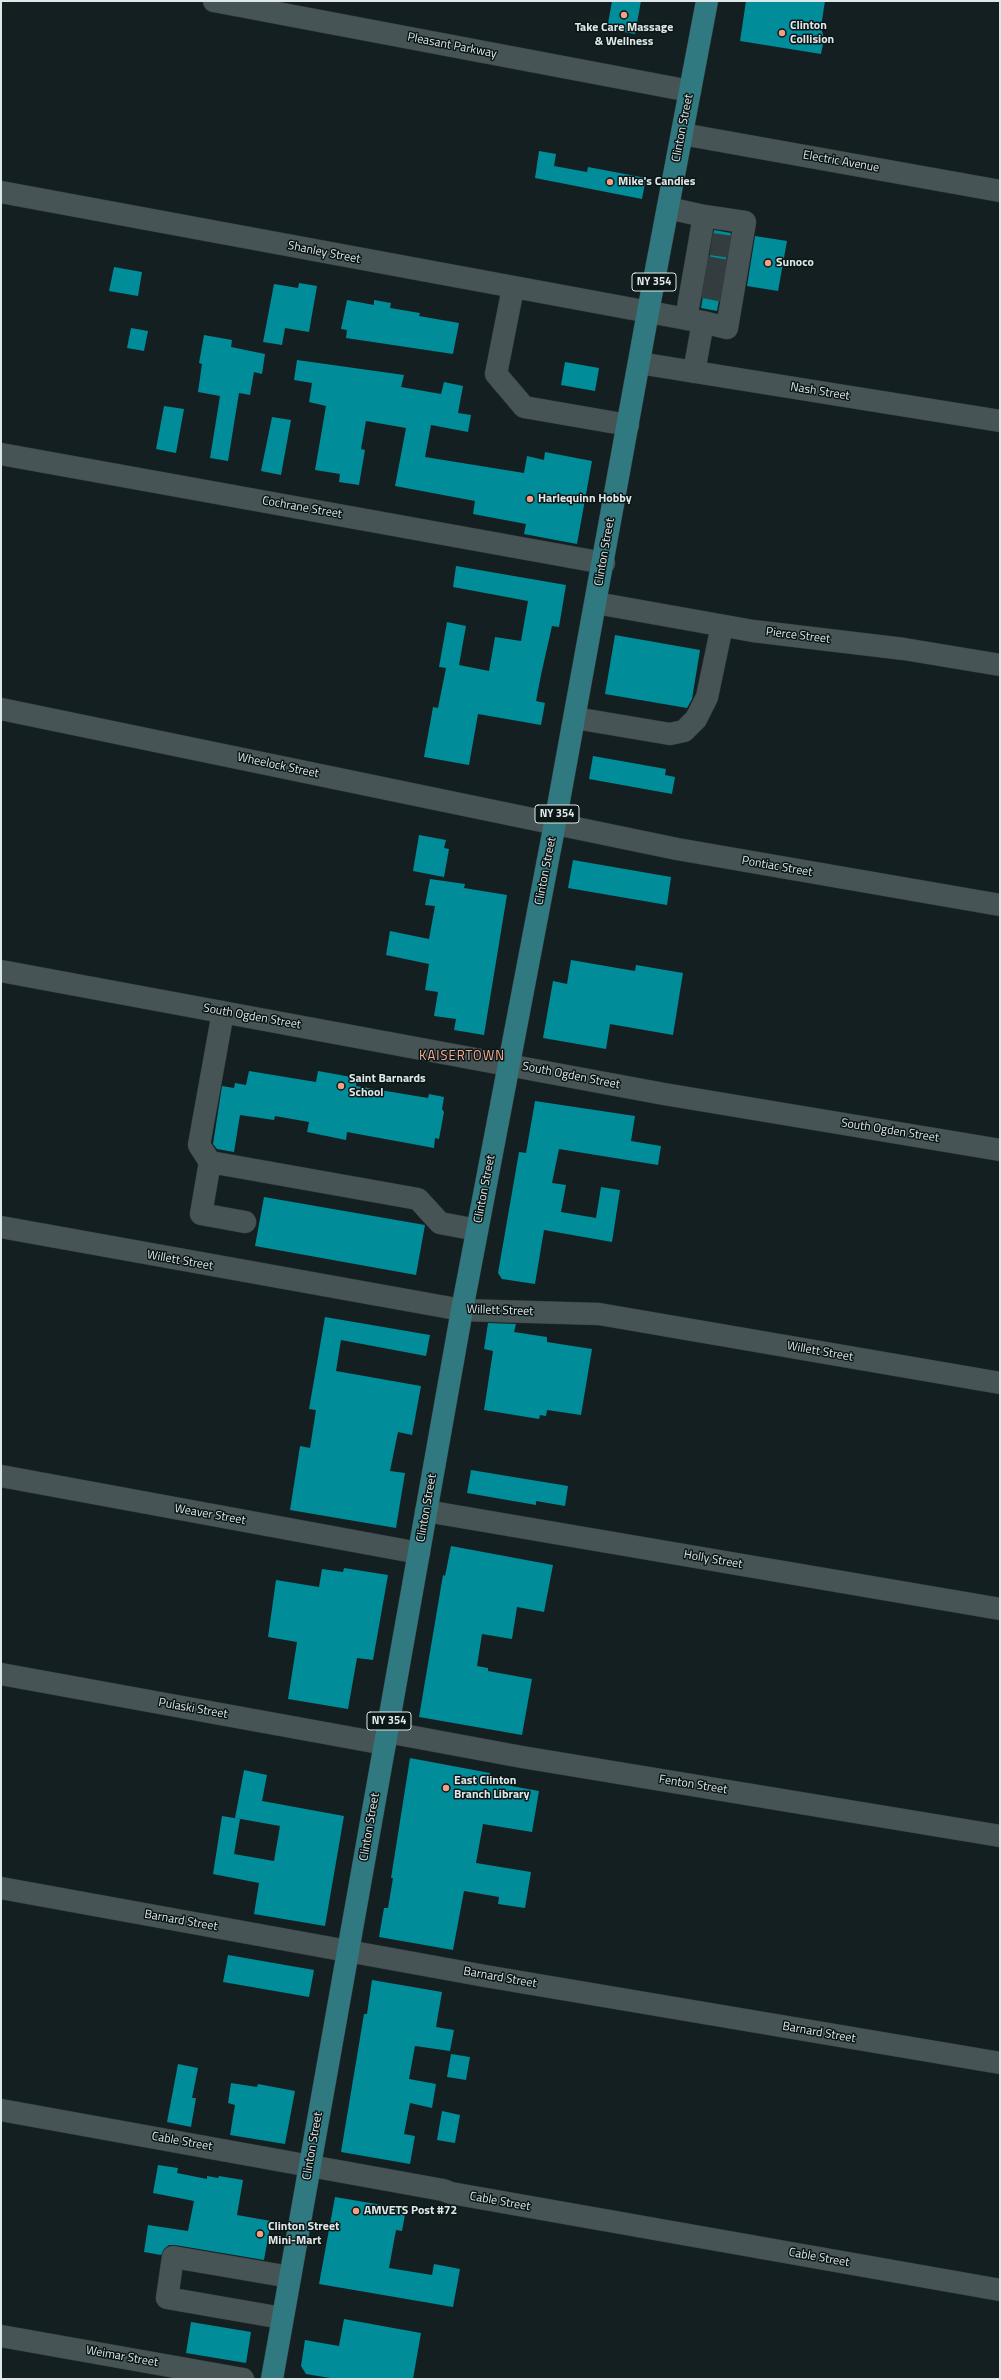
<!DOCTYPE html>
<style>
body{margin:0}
#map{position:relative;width:1001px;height:2380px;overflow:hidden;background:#141f21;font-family:"Titillium Web",sans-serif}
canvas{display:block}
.frame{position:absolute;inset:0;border:2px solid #e0e7e8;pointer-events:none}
</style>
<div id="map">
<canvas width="1001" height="2380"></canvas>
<div class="frame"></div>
</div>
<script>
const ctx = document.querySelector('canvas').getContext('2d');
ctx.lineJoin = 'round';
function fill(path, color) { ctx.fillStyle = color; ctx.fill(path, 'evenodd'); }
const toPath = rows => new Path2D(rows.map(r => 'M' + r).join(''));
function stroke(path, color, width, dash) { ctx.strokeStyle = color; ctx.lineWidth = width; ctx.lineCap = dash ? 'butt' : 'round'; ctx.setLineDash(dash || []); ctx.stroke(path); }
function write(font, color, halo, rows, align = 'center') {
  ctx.font = font + ' "Titillium Web",sans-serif'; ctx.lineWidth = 3; ctx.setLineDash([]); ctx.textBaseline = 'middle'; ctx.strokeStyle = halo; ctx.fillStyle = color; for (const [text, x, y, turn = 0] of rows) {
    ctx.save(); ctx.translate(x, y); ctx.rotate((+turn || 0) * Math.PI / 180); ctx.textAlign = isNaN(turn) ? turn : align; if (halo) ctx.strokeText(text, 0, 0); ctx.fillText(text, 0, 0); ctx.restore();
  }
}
const building = toPath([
 [612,1,641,1,635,34,607,29],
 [746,1,825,1,821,27,824,39,821,54,740,41],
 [539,151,556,154,554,166,587,172,588,167,646,178,642,199,535,178],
 [714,230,731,233,717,311,701,308],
 [755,236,787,241,778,291,747,286],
 [114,267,142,272,138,296,109,291],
 [299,283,317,286,309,332,285,328,282,345,263,342,274,284,298,288],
 [347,300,374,305,374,300,391,303,390,308,420,313,419,316,459,323,453,354,346,338,347,330,341,329],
 [131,328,148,331,144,351,127,348],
 [204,335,232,340,231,347,265,354,262,374,254,372,250,395,239,393,228,461,210,458,220,396,198,392,202,364,199,363],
 [297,360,404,375,401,387,441,394,444,382,463,386,458,413,471,415,468,432,431,425,425,457,524,473,527,456,544,460,545,452,592,461,577,544,524,534,526,524,473,514,475,501,395,486,406,428,366,421,361,449,365,450,359,485,339,482,340,474,315,470,326,406,309,402,312,383,294,380],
 [565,362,599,368,595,391,561,385],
 [164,406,184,409,176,453,156,449],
 [272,417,291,420,281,475,261,471],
 [456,566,566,585,559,627,552,626,541,675,536,701,545,703,541,725,478,714,469,765,424,757,433,707,438,708,446,668,439,667,447,622,466,626,459,665,489,671,495,637,521,641,528,601,453,587],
 [615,635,700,650,692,699,687,708,605,694],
 [593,756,666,769,665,775,675,777,672,794,589,779],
 [419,835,446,840,444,848,449,849,444,877,413,871],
 [573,860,671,877,667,905,568,888],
 [430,879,465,884,464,888,507,895,484,1035,454,1030,456,1019,434,1016,438,992,425,990,429,964,386,955,390,931,429,939,435,906,425,905],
 [571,960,635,971,636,965,683,973,673,1035,610,1024,606,1049,543,1038,553,981,567,984],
 [249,1071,316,1082,318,1071,357,1078,356,1086,428,1098,429,1094,444,1097,442,1109,444,1112,439,1139,435,1138,434,1148,347,1132,346,1140,307,1132,309,1122,275,1116,274,1120,240,1115,234,1152,217,1149,213,1144,222,1086,234,1088,235,1083,246,1085],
 [535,1101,635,1116,631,1141,661,1146,658,1165,559,1149,552,1183,566,1185,561,1212,596,1218,601,1187,620,1190,612,1242,544,1230,535,1284,502,1279,498,1273,519,1152,526,1153],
 [264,1197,425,1225,416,1275,255,1246],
 [325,1317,430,1335,426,1356,341,1340,336,1371,421,1386,412,1435,398,1432,390,1471,405,1473,396,1528,290,1510,300,1446,310,1448,316,1410,309,1409],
 [488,1323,516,1324,514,1332,547,1337,547,1342,592,1349,581,1415,547,1410,546,1416,540,1415,539,1419,484,1410,493,1351,484,1349],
 [471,1470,568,1486,565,1506,536,1501,536,1505,467,1493],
 [451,1546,553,1565,544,1612,517,1607,512,1639,482,1634,477,1666,488,1668,488,1671,532,1679,522,1735,419,1717,443,1575,445,1576],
 [344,1568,388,1575,373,1660,357,1658,348,1709,288,1699,297,1642,268,1637,276,1580,319,1587,322,1569,343,1572],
 [410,1758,490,1773,489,1782,539,1791,532,1832,483,1824,476,1863,531,1872,525,1908,498,1904,499,1897,464,1891,453,1950,379,1937,384,1908,388,1908,393,1878,391,1878],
 [244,1770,267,1775,262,1801,344,1816,325,1926,254,1914,259,1883,213,1874,222,1816,240,1819,234,1854,274,1861,280,1826,235,1818],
 [228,1955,314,1970,309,1997,223,1982],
 [372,1980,442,1992,436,2027,454,2030,450,2051,415,2046,409,2079,436,2084,432,2108,410,2103,404,2134,415,2136,410,2164,341,2152,364,2014,367,2014],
 [451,2054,470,2057,466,2080,447,2077],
 [178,2064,198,2068,192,2098,196,2098,191,2127,167,2122],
 [231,2083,257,2087,258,2084,295,2091,285,2144,230,2135,235,2105,228,2103],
 [442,2111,460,2115,455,2143,437,2140],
 [158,2165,178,2168,177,2173,207,2179,207,2176,218,2178,219,2176,243,2180,237,2215,271,2221,264,2260,175,2245,169,2245,164,2249,161,2255,144,2252,148,2225,188,2231,194,2201,153,2193],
 [335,2197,406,2209,402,2231,396,2230,389,2268,432,2275,434,2264,460,2269,453,2307,319,2284],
 [344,2319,421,2333,413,2379,336,2379,306,2374,301,2366,305,2340,339,2346],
 [191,2322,251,2332,246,2363,186,2353]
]);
const minorTunnel = toPath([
 [711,244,732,247],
 [706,267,728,271],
 [703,287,724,291]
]);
const minor = toPath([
 [214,1,690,91],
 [682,134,1000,191],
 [1,192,703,322,694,372],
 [668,208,704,216,686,319],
 [513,288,496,374,524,407,628,425],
 [703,322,727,328,745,222,704,216],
 [639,363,1000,421],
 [1,454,604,563],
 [596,603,753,631,904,649,1000,665],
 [1,709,677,849,1000,905],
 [575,718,670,734,684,731,696,719,707,697,722,626],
 [1,971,664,1094,1000,1150],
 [223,1012,199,1145,210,1162,418,1199,440,1223,477,1230],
 [210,1162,201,1214,245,1222],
 [1,1227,462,1310,599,1314,1000,1383],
 [1,1476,419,1553],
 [426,1511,1000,1609],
 [1,1674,385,1744],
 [387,1732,522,1757,1000,1836],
 [1,1888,485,1976,1000,2063],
 [1,2110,443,2190,451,2193,1000,2290],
 [282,2318,167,2298,173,2257,290,2277],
 [1,2336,243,2379]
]);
const major = toPath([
 [272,2379,462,1310,555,823,648,312,707,1]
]);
const markers = [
 [624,15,4,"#f39f85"],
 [782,33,4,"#f39f85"],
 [610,182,4,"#f39f85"],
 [768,263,4,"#f39f85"],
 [530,499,4,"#f39f85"],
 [341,1086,4,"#f39f85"],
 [446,1788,4,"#f39f85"],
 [356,2211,4,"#f39f85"],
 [260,2234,4,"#f39f85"]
];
const shields = [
 [654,282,44],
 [557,814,44],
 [389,1721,44]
];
const shieldNames = [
 ["NY 354",654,282],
 ["NY 354",557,814],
 ["NY 354",389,1721]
];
const poiNames = [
 ["Clinton",790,26],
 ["Collision",790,40],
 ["Take Care Massage",624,28,"center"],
 ["& Wellness",624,42,"center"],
 ["Mike's Candies",618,182],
 ["Sunoco",776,263],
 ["Harlequinn Hobby",538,499],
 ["Saint Barnards",349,1079],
 ["School",349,1093],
 ["East Clinton",454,1781],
 ["Branch Library",454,1795],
 ["AMVETS Post #72",364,2211],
 ["Clinton Street",268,2227],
 ["Mini-Mart",268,2241]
];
const streetNames = [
 ["Pleasant Parkway",452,46,11],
 ["Clinton Street",683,128,-79],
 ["Electric Avenue",841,162,10],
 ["Shanley Street",324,253,11],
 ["Nash Street",820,392,9],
 ["Cochrane Street",302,508,10],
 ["Clinton Street",605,552,-80],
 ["Pierce Street",798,636,7],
 ["Wheelock Street",278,766,12],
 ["Pontiac Street",777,867,10],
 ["Clinton Street",546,871,-79],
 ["South Ogden Street",252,1017,10],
 ["South Ogden Street",571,1076,11],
 ["South Ogden Street",890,1131,9],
 ["Clinton Street",485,1189,-79],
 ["Willett Street",180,1261,10],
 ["Willett Street",500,1311,2],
 ["Willett Street",820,1352,10],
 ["Clinton Street",427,1508,-80],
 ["Weaver Street",210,1515,10],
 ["Holly Street",713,1560,10],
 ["Pulaski Street",193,1709,10],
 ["Fenton Street",693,1785,9],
 ["Clinton Street",370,1827,-80],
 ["Barnard Street",181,1921,10],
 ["Barnard Street",500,1978,10],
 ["Barnard Street",819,2033,10],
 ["Cable Street",182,2142,10],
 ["Clinton Street",313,2146,-80],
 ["Cable Street",500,2202,10],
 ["Cable Street",819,2258,10],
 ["Weimar Street",122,2357,10]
];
const neighbourhoodNames = [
 ["KAISERTOWN",462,1057]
];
fill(building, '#008c98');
stroke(minorTunnel, '#333d3f', 22, [22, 11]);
stroke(minor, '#333a3b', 23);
stroke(major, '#333a3b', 23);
stroke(minor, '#475455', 22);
stroke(major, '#317981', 22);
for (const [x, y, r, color] of markers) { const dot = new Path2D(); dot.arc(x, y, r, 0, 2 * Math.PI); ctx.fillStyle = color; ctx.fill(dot); stroke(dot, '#0b1617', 1.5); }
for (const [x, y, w] of shields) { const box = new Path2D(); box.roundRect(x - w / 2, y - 9, w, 18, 3); ctx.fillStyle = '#0b1617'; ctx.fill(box); stroke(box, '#e0e7e8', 1); }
write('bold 11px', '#e0e7e8', null, shieldNames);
write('bold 12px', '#e0e7e8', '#0b1617', poiNames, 'left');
write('12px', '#e0e7e8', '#0b1617', streetNames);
ctx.letterSpacing = '1px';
write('13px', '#fbac94', '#0b1617', neighbourhoodNames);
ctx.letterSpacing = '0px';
</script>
